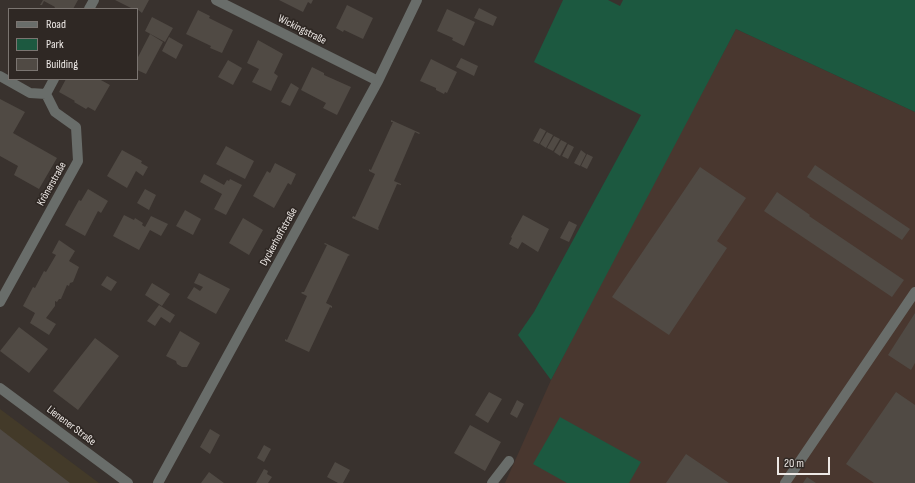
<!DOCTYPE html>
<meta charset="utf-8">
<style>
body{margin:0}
#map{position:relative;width:915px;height:483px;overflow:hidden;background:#39322e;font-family:"Sofia Sans Condensed",sans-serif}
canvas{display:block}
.legend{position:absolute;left:8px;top:8px;width:130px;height:72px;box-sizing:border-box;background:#2f2824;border:1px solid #7b7571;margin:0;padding:5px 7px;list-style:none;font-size:12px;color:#ede8e5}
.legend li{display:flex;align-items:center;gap:8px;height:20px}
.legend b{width:20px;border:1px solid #7b7571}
.scale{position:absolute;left:777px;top:457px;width:53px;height:18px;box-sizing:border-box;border:2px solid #ede8e5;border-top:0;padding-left:5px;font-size:12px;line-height:14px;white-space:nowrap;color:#ede8e5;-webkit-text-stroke:3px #2f2824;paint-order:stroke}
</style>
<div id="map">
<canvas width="915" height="483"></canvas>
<ul class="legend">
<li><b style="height:5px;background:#696d6a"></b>Road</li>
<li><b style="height:11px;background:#1c5940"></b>Park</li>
<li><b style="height:11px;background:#504a44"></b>Building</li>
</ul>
<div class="scale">20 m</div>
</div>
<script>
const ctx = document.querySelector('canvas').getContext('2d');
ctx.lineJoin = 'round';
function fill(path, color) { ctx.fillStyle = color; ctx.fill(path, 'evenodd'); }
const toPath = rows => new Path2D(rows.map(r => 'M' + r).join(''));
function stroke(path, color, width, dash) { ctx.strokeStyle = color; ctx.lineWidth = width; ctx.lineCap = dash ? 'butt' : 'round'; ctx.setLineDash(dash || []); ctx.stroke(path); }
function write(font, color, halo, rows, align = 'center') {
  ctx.font = font + ' "Sofia Sans Condensed",sans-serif'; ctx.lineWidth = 3.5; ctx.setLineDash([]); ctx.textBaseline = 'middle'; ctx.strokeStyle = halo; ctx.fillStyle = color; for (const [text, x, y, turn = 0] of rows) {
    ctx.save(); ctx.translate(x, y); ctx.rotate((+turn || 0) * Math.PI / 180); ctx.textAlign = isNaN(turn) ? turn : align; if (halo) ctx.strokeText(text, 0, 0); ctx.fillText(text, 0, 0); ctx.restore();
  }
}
const commercial = toPath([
 [0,409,99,483,0,483]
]);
const industrial = toPath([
 [736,29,915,112,915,483,505,483,551,380,629,228]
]);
const green = toPath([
 [563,0,608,0,620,6,623,0,915,0,915,112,736,29,551,380,518,335,534,312,641,115,534,62],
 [560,417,641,462,629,483,567,483,533,464]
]);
const building = toPath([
 [43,0,78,0,73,9,54,9,55,7,44,1,42,5,40,5],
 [115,0,149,0,142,13,137,9,131,8],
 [279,0,313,0,311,4,308,2,303,12],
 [347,5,373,18,363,39,344,30,343,32,336,28],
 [479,8,497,17,493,26,474,18],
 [447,9,475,22,464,46,452,40,453,38,437,31],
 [198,10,210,16,209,18,233,30,222,53,210,48,211,46,186,34],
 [152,17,173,28,165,42,145,31],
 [150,34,163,42,146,74,137,70,137,59],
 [169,37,183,45,176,59,162,51],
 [258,40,283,54,274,73,278,76,271,91,252,82,259,69,247,63],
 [461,58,478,66,474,76,456,67],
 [431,59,457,72,447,93,445,92,444,94,436,90,436,88,420,81],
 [228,60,242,68,233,85,218,77],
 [312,67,324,73,324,75,351,87,337,115,323,108,326,103,301,90],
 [66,79,99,79,110,85,95,111,88,107,86,109,74,102,75,101,59,92],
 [291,83,299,88,290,106,281,102],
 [0,99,25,112,13,133,57,158,39,189,14,175,18,166,0,156],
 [391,120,420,133,419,134,415,132,394,181,401,184,401,185,397,184,378,228,379,229,378,230,352,218,353,216,355,217,375,174,369,171,369,169,371,170,393,122,391,122],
 [540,128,546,131,539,144,533,141],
 [547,132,553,135,546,148,540,144],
 [554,136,560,139,553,151,547,148],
 [561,140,567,143,560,156,554,152],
 [568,144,574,147,568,159,562,156],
 [226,146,254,161,245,179,216,164],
 [122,150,142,161,141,163,148,167,143,176,136,171,127,188,107,176],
 [581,150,586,154,580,166,574,163],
 [587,154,593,157,587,169,581,166],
 [275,163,296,174,291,185,288,183,274,208,253,196,267,171,270,173],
 [815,165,910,229,902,240,807,177],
 [700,167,746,198,717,241,727,248,669,335,612,297],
 [204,174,224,185,227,180,229,181,230,179,242,185,226,215,214,209,222,194,200,182],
 [88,189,108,201,101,213,98,211,85,236,65,225,79,200,81,201],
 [145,189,156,195,149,210,137,203],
 [777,192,810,215,809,216,904,280,892,297,764,211],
 [185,210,201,219,193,235,176,226],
 [124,215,134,220,135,218,143,223,142,225,145,227,151,216,168,224,161,236,150,230,139,250,113,236],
 [523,215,549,229,538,252,522,242,518,249,509,244,512,238,511,237],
 [243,218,263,230,249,255,229,243],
 [569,221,577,225,569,242,560,238],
 [59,240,75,251,69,261,79,267,73,282,70,283,69,286,67,285,61,299,59,299,57,302,55,301,55,306,46,318,56,324,49,335,30,323,35,313,23,306,33,287,35,288,44,271,46,272,56,255,52,253],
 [325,243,350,255,348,256,326,303,332,306,332,308,330,307,309,352,285,341,285,339,287,340,307,296,301,293,302,292,304,292,327,245,324,244],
 [199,273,230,289,216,314,187,298,194,287,200,291,203,287,194,283],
 [107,276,117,282,111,291,101,285],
 [152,283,170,294,162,306,145,295],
 [159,305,175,315,170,323,161,317,155,326,147,321],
 [915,313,915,363,911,370,888,355],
 [19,327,48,349,29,373,0,351],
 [180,331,200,343,187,367,182,367,177,364,176,361,166,356],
 [95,338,119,356,78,410,53,391],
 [489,392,502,399,488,423,475,415],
 [896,392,915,405,915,483,874,483,846,464],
 [517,400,524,404,517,418,510,414],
 [470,425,501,442,485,471,454,453],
 [0,429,70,483,0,483],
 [210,429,220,435,210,454,200,447],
 [264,445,271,449,264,462,257,458],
 [686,454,729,483,666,483],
 [335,462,350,470,343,483,338,483,327,477],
 [264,469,268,471,267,474,272,477,268,483,256,483],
 [209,472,224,483,201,483],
 [807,477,816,483,803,483]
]);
const minor = toPath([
 [216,0,378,81],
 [89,9,94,0],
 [0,76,30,93,46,94],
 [0,302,78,161,76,127,55,112,46,94,54,79],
 [0,388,128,483],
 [158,483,378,81,417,0],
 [492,483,509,461],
 [785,483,915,292]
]);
const streetNames = [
 ["Wickingstraße",302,30,27],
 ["Krönerstraße",52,184,-61],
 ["Dyckerhoffstraße",279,237,-61],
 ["Lienener Straße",71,426,37]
];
fill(commercial, '#433a29');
fill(industrial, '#49372f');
fill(green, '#1c5940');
fill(building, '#504a44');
stroke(minor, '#696d6a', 10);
write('11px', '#ede8e5', '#2f2824', streetNames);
</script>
